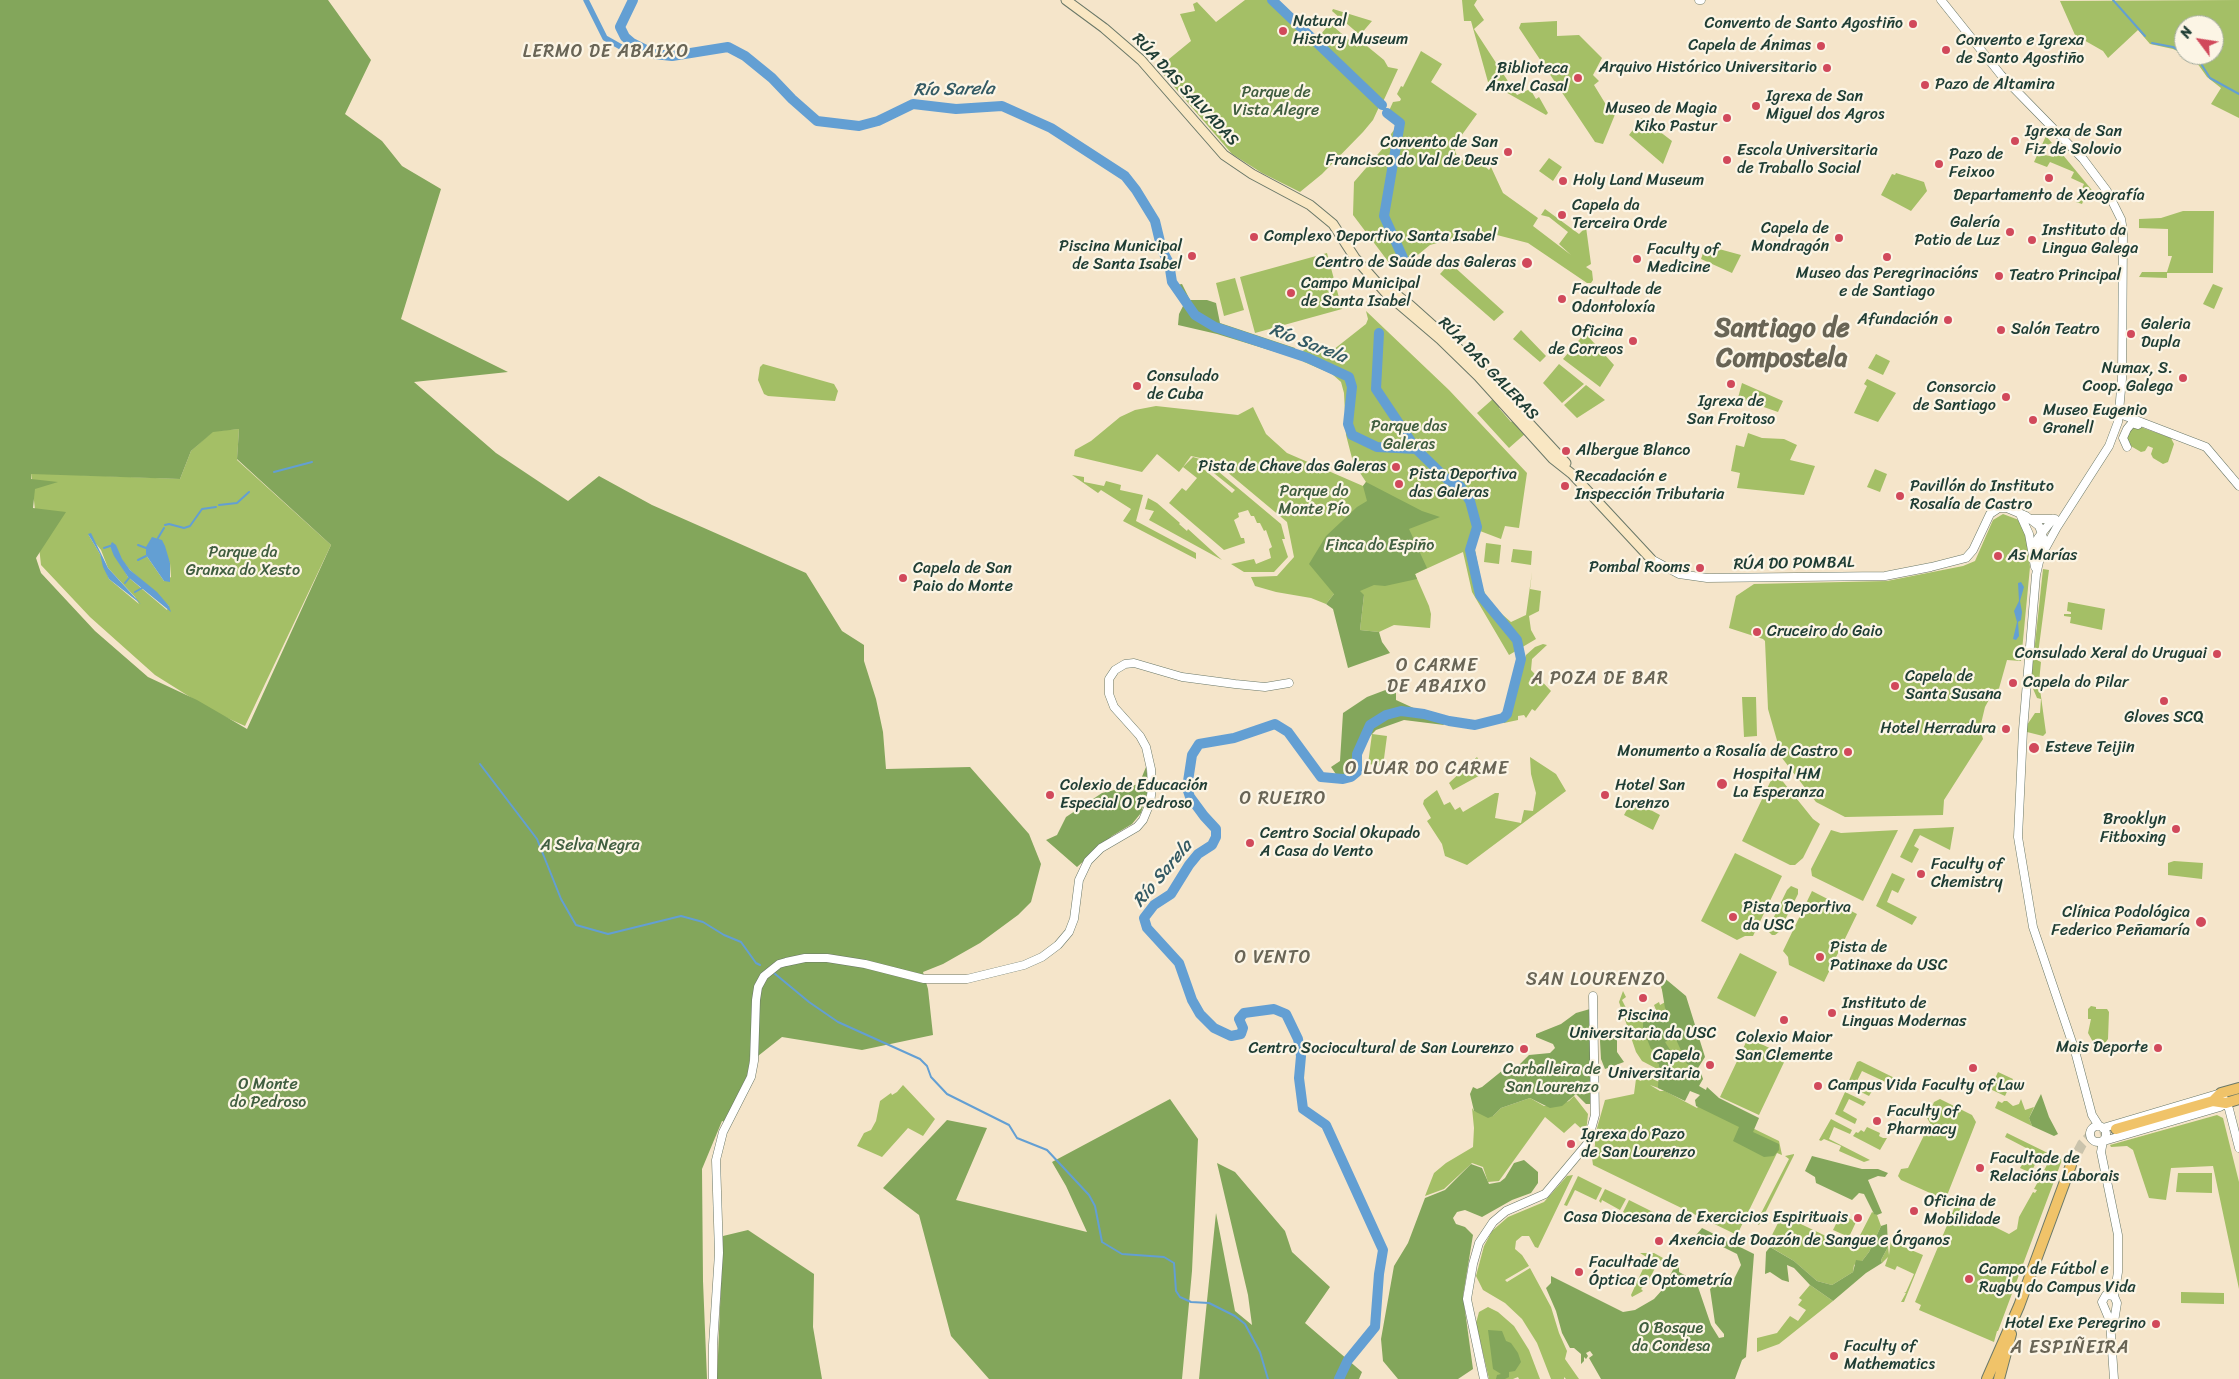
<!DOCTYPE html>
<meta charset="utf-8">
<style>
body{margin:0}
#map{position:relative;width:2239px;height:1379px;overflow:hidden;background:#f5e5ca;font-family:Sriracha,sans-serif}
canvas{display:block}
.north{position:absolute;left:2174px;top:15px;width:50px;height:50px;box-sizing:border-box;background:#fcf5e5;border:1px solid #a4ab9e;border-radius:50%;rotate:301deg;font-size:14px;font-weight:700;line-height:20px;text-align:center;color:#1f3d34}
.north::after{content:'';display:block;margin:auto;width:18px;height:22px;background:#d1495b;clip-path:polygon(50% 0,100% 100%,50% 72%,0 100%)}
</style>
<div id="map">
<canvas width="2239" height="1379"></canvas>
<div class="north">N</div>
</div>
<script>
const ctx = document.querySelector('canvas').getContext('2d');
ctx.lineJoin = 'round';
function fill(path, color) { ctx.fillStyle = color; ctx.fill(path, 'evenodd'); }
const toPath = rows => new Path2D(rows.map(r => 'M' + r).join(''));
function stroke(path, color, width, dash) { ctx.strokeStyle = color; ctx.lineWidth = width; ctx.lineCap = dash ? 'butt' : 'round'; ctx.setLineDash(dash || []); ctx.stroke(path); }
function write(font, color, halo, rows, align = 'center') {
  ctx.font = font + ' Sriracha,sans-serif'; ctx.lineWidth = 4.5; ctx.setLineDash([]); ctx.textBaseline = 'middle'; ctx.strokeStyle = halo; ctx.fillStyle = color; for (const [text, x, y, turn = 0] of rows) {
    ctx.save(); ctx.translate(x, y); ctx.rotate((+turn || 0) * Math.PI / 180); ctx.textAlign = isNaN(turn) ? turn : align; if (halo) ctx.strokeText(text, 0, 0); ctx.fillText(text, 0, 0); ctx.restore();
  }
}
const green = toPath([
 [1245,0,1269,0,1379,107,1373,120,1363,132,1322,174,1300,192,1262,173,1232,154,1158,68,1191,41,1180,14,1195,11,1193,4,1197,2,1216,22],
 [1462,0,1477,0,1474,5,1484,20,1474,29,1517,95,1530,89,1536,99,1539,97,1548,113,1546,115,1488,82,1471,21,1464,21],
 [2239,0,2239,118,2211,104,2221,88,2207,77,2195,60,2186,55,2214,55,2214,25,2184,25,2184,54,2173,49,2150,44,2138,30,2108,58,2103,51,2075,35,2060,1],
 [1333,9,1372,21,1360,35,1332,11],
 [1326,20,1357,47,1362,42,1384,60,1388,67,1398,69,1382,104,1316,40,1326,28,1322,24],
 [1557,21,1557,36,1579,35,1602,58,1593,75,1599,81,1594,85,1605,103,1616,112,1603,144,1595,142,1519,28,1521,23],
 [1421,51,1442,64,1431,82,1477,114,1456,143,1455,151,1457,156,1466,163,1473,156,1489,170,1491,167,1503,193,1538,218,1533,226,1571,255,1559,244,1568,232,1549,217,1541,215,1545,209,1579,234,1586,227,1591,264,1586,267,1592,271,1593,280,1591,283,1587,283,1528,243,1493,234,1466,235,1430,245,1409,262,1406,259,1386,216,1401,122,1388,113,1393,102,1400,101,1401,99,1397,94,1401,86,1403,87],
 [1642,118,1672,141,1663,164,1629,135],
 [1397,126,1382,217,1403,262,1393,268,1353,215,1354,182,1390,140,1391,134],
 [2046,136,2052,143,2044,146,2045,155,2054,157,2058,149,2096,195,2087,192,2082,204,2076,202,2084,184,2071,178,2074,172,2050,162,2047,167,2034,162],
 [1549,158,1562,167,1553,181,1539,171],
 [1896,173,1924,182,1927,191,1911,211,1881,195,1892,174,1895,175],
 [2183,211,2214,211,2213,273,2167,273,2167,278,2139,277,2142,272,2167,272,2172,256,2168,256,2168,229,2139,228,2139,219,2161,218],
 [1708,246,1741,255,1732,273,1701,259,1705,247],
 [1327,253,1342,309,1255,333,1240,277],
 [1450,263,1504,312,1494,321,1440,274],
 [1235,278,1244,310,1224,316,1216,283],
 [2213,284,2223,288,2214,309,2203,304],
 [1366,311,1449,390,1527,473,1519,528,1505,526,1501,539,1480,531,1474,545,1482,586,1489,603,1511,622,1526,615,1532,572,1530,589,1541,591,1539,611,1529,616,1531,630,1536,639,1509,655,1472,592,1463,552,1415,574,1429,606,1431,614,1430,628,1394,625,1379,632,1360,630,1364,595,1334,594,1326,604,1311,598,1276,592,1255,586,1251,577,1277,576,1294,557,1287,522,1214,461,1191,456,1183,467,1193,457,1203,460,1199,465,1232,493,1235,490,1210,470,1213,467,1281,524,1285,539,1282,539,1288,557,1274,572,1244,572,1231,564,1254,559,1256,564,1271,558,1269,549,1272,547,1266,530,1264,531,1260,523,1257,523,1254,516,1251,516,1248,510,1238,513,1239,517,1234,520,1241,538,1244,538,1245,543,1224,550,1169,503,1182,488,1186,491,1197,478,1183,467,1179,472,1157,454,1142,472,1074,456,1075,450,1091,441,1120,417,1135,410,1156,406,1238,415,1253,407,1266,434,1287,453,1363,486,1366,482,1353,462,1346,435,1344,393,1341,382,1332,374,1304,362,1298,357,1301,352,1306,349,1325,353,1333,350,1366,324,1368,319],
 [1521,330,1546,356,1540,362,1513,339],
 [1585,333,1614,365,1600,387,1563,359],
 [1876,354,1890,361,1883,375,1868,368],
 [763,364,834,384,838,391,835,401,768,396,764,394,758,380,760,367],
 [1559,364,1584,384,1562,403,1543,383],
 [1867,379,1896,393,1878,422,1854,413,1867,386,1864,384],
 [1742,383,1783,401,1778,412,1738,398],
 [1586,385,1605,400,1577,418,1564,405],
 [1494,398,1501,406,1499,408,1511,422,1514,420,1526,433,1509,448,1477,413],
 [2135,425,2171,438,2174,444,2168,462,2163,464,2153,458,2151,454,2153,448,2148,446,2145,451,2141,452,2129,445,2126,441,2129,429],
 [239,429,237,460,331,545,245,726,214,712,155,675,90,617,41,565,31,473,180,479,191,451,213,431],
 [88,534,101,550,108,568,135,597,139,604,109,579,100,554],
 [110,546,130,570,169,606,167,610,128,577],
 [146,547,170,563,171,577,164,581,146,555],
 [1748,433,1762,438,1784,439,1797,445,1790,460,1815,466,1804,495,1737,488,1740,473,1731,471,1736,445,1744,447],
 [1875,469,1887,474,1880,492,1867,487],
 [1072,475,1084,477,1084,482,1104,486,1106,481,1121,485,1120,490,1143,495,1136,521,1196,553,1196,559,1123,521,1131,509,1101,490,1098,493],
 [1148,498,1157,503,1180,523,1179,524,1187,531,1188,529,1222,560,1149,520,1154,511,1145,509],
 [2003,514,2019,520,2027,538,2030,567,2021,661,2007,660,1998,692,1991,696,1985,707,1980,728,1983,739,1944,800,1943,815,1845,817,1816,802,1782,758,1768,709,1765,641,1763,639,1729,628,1736,596,1754,584,1887,581,1963,566,1975,561,1993,520],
 [1486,543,1501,545,1499,564,1484,562],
 [1513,549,1532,551,1531,565,1511,562],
 [2043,569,2049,570,2038,654,2034,653],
 [2068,602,2105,609,2102,630,2070,623,2071,617,2064,616,2064,614,2071,614,2071,612,2067,611],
 [1543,644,1547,645,1532,659,1531,670,1551,691,1535,711,1532,709,1526,718,1524,715,1518,716,1518,720,1504,723,1503,720,1510,716,1513,707,1522,666,1526,655,1535,647],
 [2033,658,2041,662,2039,682,2046,733,2043,736,2027,732,2027,725,2035,713,2040,713,2041,699,2037,698,2031,684],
 [1742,697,1756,697,1757,736,1744,737],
 [1372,734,1387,736,1383,766,1368,764],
 [1477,757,1486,772,1453,790,1449,783],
 [1530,757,1556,774,1566,791,1467,865,1445,856,1442,844,1427,821,1431,818,1423,804,1424,800,1437,790,1444,805,1450,802,1455,810,1460,807,1463,812,1495,793,1499,793,1495,818,1521,823,1524,810,1533,811,1536,793,1531,774],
 [1776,773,1813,819,1820,824,1803,858,1795,865,1790,865,1742,841,1774,774],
 [1632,800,1660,815,1653,830,1624,815],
 [1954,827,1950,850,1920,835,1914,846,1919,849,1912,863,1900,857,1914,829],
 [1831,830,1841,833,1898,830,1863,901,1812,876,1811,869],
 [1735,853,1782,876,1753,936,1745,936,1737,940,1701,921],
 [2174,861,2203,863,2202,879,2168,875,2168,863],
 [1892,873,1905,879,1898,893,1892,890,1887,902,1917,917,1912,925,1876,906],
 [1791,886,1798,889,1798,894,1779,932,1775,935,1772,935,1769,932,1769,927,1787,890],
 [1812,891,1857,914,1824,982,1789,965,1788,957,1783,951],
 [1740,953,1777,972,1755,1017,1717,998],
 [1663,975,1673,995,1679,1025,1701,1092,1642,1061,1636,1052,1619,1002,1623,991,1626,997,1622,1000,1630,1016,1636,1014,1638,1019,1656,1010,1654,1005,1659,1002,1660,1005,1667,1001,1657,978],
 [2091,1006,2096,1007,2096,1009,2107,1009,2109,1012,2108,1039,2105,1043,2093,1042,2088,1033,2091,1019,2088,1019,2088,1009],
 [1748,1038,1787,1056,1759,1115,1720,1097],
 [1860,1061,1913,1087,1907,1092,1862,1071,1856,1083,1872,1091,1869,1096,1847,1085,1857,1062],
 [1998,1072,2013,1079,2005,1096,1990,1089],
 [1642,1073,1663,1084,1661,1089,1650,1085,1660,1091,1665,1091,1697,1108,1701,1103,1779,1141,1782,1155,1777,1153,1737,1235,1593,1165,1592,1158,1595,1145,1595,1135,1605,1100,1634,1094,1636,1079,1641,1081,1644,1076],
 [903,1085,935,1119,923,1136,908,1128,882,1157,857,1146,864,1133,871,1130,876,1121,880,1101,891,1093,892,1095,897,1092],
 [1845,1092,1866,1102,1863,1106,1849,1099,1843,1111,1857,1119,1855,1124,1835,1114],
 [1574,1096,1588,1114,1586,1133,1575,1123,1564,1133,1545,1117,1499,1181,1488,1182,1483,1167,1472,1163,1444,1189,1425,1196,1434,1173,1446,1163,1473,1147,1474,1128,1472,1108,1474,1111,1493,1116,1501,1108,1530,1098,1544,1106,1555,1106,1569,1101],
 [1940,1099,1972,1115,1976,1122,1948,1193,1945,1197,1939,1197,1901,1180,1898,1176,1901,1169,1908,1168,1930,1123,1927,1118,1934,1102],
 [2021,1099,2025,1110,2034,1107,2029,1118,2032,1126,1995,1108,1998,1101,2002,1103,2004,1101,2007,1101,2013,1106,2019,1104],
 [2217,1115,2223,1118,2239,1182,2239,1289,2213,1166,2171,1168,2166,1200,2149,1198,2133,1150,2127,1146,2111,1147,2110,1145],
 [1831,1119,1852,1130,1850,1134,1834,1127,1829,1139,1870,1160,1864,1162,1839,1151,1841,1146,1824,1139,1821,1141,1819,1140],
 [1867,1127,1880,1133,1879,1136,1883,1138,1887,1138,1880,1150,1853,1136,1856,1132,1858,1133,1861,1130,1864,1132],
 [2007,1133,2062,1160,1998,1331,1997,1331,1994,1342,1919,1310,1921,1305,1915,1302,1948,1223,1954,1225,1955,1223,1949,1221,1955,1206,1990,1222,1989,1224,2009,1234,2017,1229,2019,1217,2033,1192,2035,1193,2037,1190,2034,1189,2048,1163,2038,1158,2031,1173,2020,1168,2030,1150,2005,1137],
 [1794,1154,1794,1155,1759,1225,1756,1223,1789,1159,1785,1156],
 [2178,1173,2212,1173,2212,1193,2176,1192],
 [1573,1175,1538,1248,1535,1247,1529,1236,1522,1236,1516,1241,1515,1249,1522,1255,1529,1266,1505,1280,1507,1282,1530,1268,1551,1307,1559,1333,1567,1351,1565,1359,1579,1379,1566,1379,1564,1377,1564,1379,1551,1379,1537,1343,1522,1319,1505,1303,1483,1290,1476,1276,1484,1246,1492,1231,1508,1217,1544,1202,1567,1176],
 [1578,1176,1602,1188,1596,1200,1575,1190,1567,1206,1564,1205],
 [1605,1189,1626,1199,1620,1210,1602,1200,1601,1203,1599,1201],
 [1629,1200,1657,1214,1652,1224,1649,1224,1649,1221,1646,1220,1645,1222,1623,1212],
 [1872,1212,1877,1215,1881,1226,1869,1252,1862,1261,1854,1265,1853,1272,1832,1285,1817,1281,1794,1261,1767,1245,1782,1215,1853,1249],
 [1841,1214,1856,1222,1849,1237,1833,1230],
 [1891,1240,1897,1241,1897,1244,1923,1255,1904,1302,1901,1302,1906,1293,1904,1292,1906,1292,1914,1274,1897,1266,1895,1270,1885,1266,1888,1257,1882,1263,1881,1260,1888,1247,1889,1255],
 [1640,1253,1654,1253,1663,1258,1662,1261,1659,1260,1649,1280,1641,1289,1643,1291,1632,1297,1631,1295,1648,1258],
 [1810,1285,1833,1301,1779,1344,1757,1352,1757,1338,1777,1333,1790,1316,1798,1321,1806,1310,1798,1305,1802,1300,1799,1298],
 [2181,1292,2224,1293,2224,1304,2181,1303],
 [1488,1307,1498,1312,1514,1326,1529,1350,1540,1379,1519,1379,1518,1377,1513,1379,1489,1379,1476,1323,1479,1312]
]);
const forest = toPath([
 [0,0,328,0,371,60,345,114,382,141,402,166,441,189,401,319,508,372,414,382,496,453,568,501,599,476,652,505,806,573,842,631,864,645,864,661,876,699,883,732,886,769,970,767,1029,834,1041,864,1031,902,1018,915,980,943,943,964,923,972,928,989,933,1035,862,1050,782,1037,758,1056,753,1014,749,1070,744,1085,725,1122,722,1121,702,1169,703,1281,707,1379,0,1379],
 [239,429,237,459,331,545,247,729,197,700,148,677,95,631,41,573,36,558,66,512,33,508,35,489,58,482,31,479,31,474,180,479,191,451,213,432],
 [1182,284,1190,300,1207,300,1216,303,1220,323,1295,348,1294,355,1292,357,1217,334,1178,325,1179,314,1184,304,1176,285],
 [1366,482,1422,511,1440,517,1409,529,1427,568,1415,574,1417,579,1385,586,1374,585,1360,591,1364,595,1360,630,1379,632,1382,642,1390,653,1348,668,1333,609,1326,604,1334,594,1309,564,1326,536,1357,507,1367,501,1363,486],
 [1396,686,1396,700,1442,721,1444,725,1404,720,1376,730,1367,739,1360,755,1357,775,1342,783,1331,767,1340,761,1343,713,1367,697],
 [1146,767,1149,787,1141,813,1132,824,1112,836,1077,867,1046,840,1057,835,1066,817,1102,793,1139,784],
 [1662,976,1686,996,1705,1057,1698,1068,1687,1064,1675,1037,1665,1042,1674,1056,1671,1071,1692,1080,1697,1071,1701,1073,1703,1079,1699,1086,1706,1090,1707,1087,1719,1098,1759,1118,1753,1132,1779,1144,1779,1150,1774,1156,1764,1157,1733,1141,1739,1127,1696,1106,1695,1100,1700,1095,1690,1091,1685,1101,1658,1088,1659,1064,1657,1063,1657,1056,1662,1052,1651,1049,1643,1029,1643,1020,1658,1011,1664,1014,1668,1013,1665,1008,1660,978],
 [1590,1009,1590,1104,1586,1104,1576,1094,1562,1106,1550,1108,1530,1098,1501,1108,1493,1116,1488,1118,1474,1111,1470,1094,1473,1087,1477,1089,1482,1087,1503,1070,1515,1069,1529,1055,1550,1053,1555,1048,1553,1044,1536,1037,1536,1034,1561,1024,1576,1013],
 [1602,1031,1611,1032,1617,1037,1617,1052,1624,1062,1605,1069,1601,1059,1600,1041],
 [2041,1094,2049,1117,2058,1134,2054,1136,2032,1126,2029,1118],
 [1170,1099,1198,1139,1192,1271,1182,1379,989,1379,951,1336,919,1215,883,1188,947,1120,987,1128,956,1200,1087,1232,1066,1186,1052,1162],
 [1812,1156,1862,1169,1878,1169,1888,1173,1885,1177,1878,1176,1868,1180,1882,1213,1877,1215,1874,1214,1864,1194,1859,1193,1852,1200,1816,1183,1815,1177,1805,1171],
 [1524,1160,1538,1172,1538,1183,1531,1193,1512,1200,1482,1217,1465,1210,1457,1212,1453,1218,1456,1224,1465,1227,1473,1235,1463,1296,1473,1369,1458,1379,1398,1379,1383,1361,1381,1339,1394,1266,1408,1243,1425,1198,1445,1190,1471,1164,1482,1168,1489,1184,1500,1182,1505,1178,1514,1163],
 [1217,1163,1235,1172,1285,1231,1292,1252,1330,1287,1305,1323,1362,1372,1359,1379,1199,1379,1216,1213,1235,1311,1252,1325,1248,1295],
 [1887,1224,1888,1247,1881,1260,1882,1263,1866,1273,1833,1301,1810,1285,1794,1268,1787,1265,1789,1282,1782,1280,1770,1272,1765,1274,1766,1252,1770,1247,1794,1261,1817,1281,1832,1285,1853,1272,1856,1260,1862,1261,1869,1252,1881,1226],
 [1702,1228,1754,1254,1746,1357,1742,1360,1735,1379,1601,1379,1589,1358,1593,1355,1590,1351,1586,1353,1588,1356,1586,1359,1584,1357,1584,1361,1581,1364,1581,1354,1574,1348,1570,1348,1562,1333,1556,1311,1546,1288,1551,1283,1551,1276,1623,1312,1635,1310,1654,1299,1663,1289,1676,1264,1679,1266,1679,1272,1692,1279,1697,1284,1711,1325,1719,1338,1724,1337,1724,1334,1715,1323,1710,1289,1715,1284,1724,1285,1733,1281,1741,1265,1737,1254,1703,1237,1692,1240],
 [748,1230,814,1274,813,1327,822,1379,717,1379,723,1236],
 [1488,1330,1502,1331,1506,1341,1511,1343,1518,1353,1521,1362,1515,1371,1509,1372,1509,1377,1505,1379,1496,1379,1497,1375,1501,1374,1493,1369]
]);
const water = toPath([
 [91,533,108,568,141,604,109,579,103,567,100,554,88,534],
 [152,537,162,540,165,546,170,563,170,582,164,581,146,555,146,547],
 [112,542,116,545,122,559,130,570,157,592,169,606,171,612,128,577,114,556,110,546],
 [2021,582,2024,587,2020,601,2022,612,2021,620,2018,622,2019,636,2016,640,2013,639,2017,622,2014,611,2019,601,2018,583]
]);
const stream = toPath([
 [2113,0,2145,36],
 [2152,43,2173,47,2184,53],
 [2187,55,2200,62,2210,78,2239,94],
 [274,472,312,462],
 [219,505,237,503,249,492],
 [165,525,169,524,184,528,190,526,202,509,216,507],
 [158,538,164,528],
 [138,545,146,548],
 [104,548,110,546],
 [138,560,146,556],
 [125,583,129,578],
 [135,592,142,588],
 [480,764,537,839,561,899,576,925,608,934,681,916,703,922,724,935,741,942,756,963,760,965],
 [774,973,809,1002,838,1022,920,1059,927,1066,931,1077,947,1094,1009,1125,1017,1138,1047,1150,1089,1195,1095,1206,1102,1242,1122,1254,1164,1257,1174,1263,1176,1291,1180,1297,1191,1302,1209,1303,1235,1316,1245,1324,1260,1352,1268,1379]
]);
const canal = toPath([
 [586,0,605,38,621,47,643,49]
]);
const river = toPath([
 [633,0,620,27,625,37,632,43,654,54,672,56,728,47,745,56,772,78,792,99,817,121,859,126,878,121,913,104,956,109,1002,106,1051,128,1125,176,1136,190,1155,221,1162,250,1169,263,1172,282,1195,315,1215,327,1308,358,1349,377,1352,387,1348,424,1352,435,1377,447,1416,449,1448,480,1460,486,1470,501,1477,527,1470,550,1480,595,1517,640,1521,659,1507,714,1503,718,1475,725,1449,721,1424,714,1401,711,1386,715,1370,725,1357,754,1357,772,1351,777,1343,779,1321,777,1288,732,1275,724,1234,738,1199,744,1192,755,1187,788,1190,797,1204,816,1216,829,1216,837,1212,845,1198,854,1189,865,1171,894,1154,905,1144,918,1147,928,1179,963,1192,1000,1200,1014,1214,1028,1231,1036,1241,1034,1243,1028,1239,1019,1244,1013,1274,1009,1286,1014,1298,1039,1301,1056,1299,1078,1303,1109,1326,1125,1383,1250,1379,1274,1375,1327,1348,1360,1339,1379],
 [1272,0,1382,105],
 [1387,113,1400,123,1384,216,1404,260],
 [1379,333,1376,389,1416,449]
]);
const primaryTunnel = toPath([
 [2071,1165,2082,1144,2089,1137,2116,1129]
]);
const tertiary = toPath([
 [1699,0,1701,0],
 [1941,0,2001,75,2083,159,2107,191,2121,219,2123,231,2122,379,2118,422,2109,446,2057,527,2046,547],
 [2120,414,2206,447,2239,486],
 [2127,447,2123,438,2127,429,2132,423,2138,425],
 [2020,514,2029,534,2035,567],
 [2032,519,2055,519],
 [2035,551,2038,538,2053,519],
 [1651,559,1679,574,1707,578,1885,576,1931,567,1966,558,1973,550,1990,514,1999,508,2007,508,2026,516,2039,526,2044,540,2036,575,2023,730,2018,837,2033,927,2075,1051,2092,1115,2099,1126],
 '2090 1134a8 8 0 1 1 16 0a8 8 0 1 1-16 0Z',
 [2103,1128,2221,1093,2229,1109,2239,1148],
 [2103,1141,2101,1152,2118,1235,2118,1272,2114,1296],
 [2104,1141,2220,1107,2226,1103],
 [2113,1328,2117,1303,2114,1296],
 [713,1379,713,1345,719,1253,716,1160,723,1132,751,1077,754,1061,756,1000,758,987,764,976,779,964,786,962,805,958,827,958,865,964,924,979,967,979,1024,965,1042,957,1058,945,1069,932,1074,919,1079,880,1088,861,1101,848,1137,827,1143,820,1150,803,1152,788,1151,769,1146,747,1140,736,1114,707,1109,694,1109,679,1115,670,1125,664,1134,663,1182,677,1235,684,1265,687,1289,683],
 [1484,1379,1467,1299,1473,1264,1479,1243,1493,1222,1506,1211,1545,1194,1587,1144,1595,1115,1593,996],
 [2114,1379,2110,1321,2102,1302,2106,1295,2114,1296]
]);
const secondary = toPath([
 [1066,0,1104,28,1141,60,1224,155,1252,174,1310,205,1333,224,1355,258,1386,293,1440,339,1478,376,1553,459,1572,474,1651,559],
 [1389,289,1410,305,1467,356,1566,463]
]);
const primary = toPath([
 [2213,1101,2221,1093,2239,1088],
 [2116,1129,2213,1101,2226,1103,2239,1099],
 [1987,1379,2019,1306,2071,1165],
 [1999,1379,2011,1334]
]);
const markers = [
 [1913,24,5,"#d1495b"],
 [1283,31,5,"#d1495b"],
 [1821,46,5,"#d1495b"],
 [1946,50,5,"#d1495b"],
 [1827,68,5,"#d1495b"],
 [1578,78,5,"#d1495b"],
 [1925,85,5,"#d1495b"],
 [1756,106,5,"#d1495b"],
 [1727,118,5,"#d1495b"],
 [2015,141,5,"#d1495b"],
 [1508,152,5,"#d1495b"],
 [1727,160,5,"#d1495b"],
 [1939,164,5,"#d1495b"],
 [2049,178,5,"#d1495b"],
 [1563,181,5,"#d1495b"],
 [1562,215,5,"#d1495b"],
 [2010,232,5,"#d1495b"],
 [1254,237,5,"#d1495b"],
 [1839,238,5,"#d1495b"],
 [2032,240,5,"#d1495b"],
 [1192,256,5,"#d1495b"],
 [1887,257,5,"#d1495b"],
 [1637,259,5,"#d1495b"],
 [1527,263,6,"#d1495b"],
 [1999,276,5,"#d1495b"],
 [1291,293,5,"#d1495b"],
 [1562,299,5,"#d1495b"],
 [1948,320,5,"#d1495b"],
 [2001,330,5,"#d1495b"],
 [2131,334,5,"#d1495b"],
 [1633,341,5,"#d1495b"],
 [2183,378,5,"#d1495b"],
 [1731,384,5,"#d1495b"],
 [1137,386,5,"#d1495b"],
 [2006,397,5,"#d1495b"],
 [2033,420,5,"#d1495b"],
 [1566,451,5,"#d1495b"],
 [1396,467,5,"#d1495b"],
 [1399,484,5,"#d1495b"],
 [1565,486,5,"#d1495b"],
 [1900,496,5,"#d1495b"],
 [1998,556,5,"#d1495b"],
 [1700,568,5,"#d1495b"],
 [903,578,5,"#d1495b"],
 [1757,632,5,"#d1495b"],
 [2217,654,5,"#d1495b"],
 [2013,683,5,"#d1495b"],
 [1895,686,5,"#d1495b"],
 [2164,701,5,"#d1495b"],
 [2006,729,5,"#d1495b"],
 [2034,748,6,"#d1495b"],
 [1848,752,5,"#d1495b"],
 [1722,784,6,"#d1495b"],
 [1050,795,5,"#d1495b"],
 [1605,795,5,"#d1495b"],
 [2176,829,5,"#d1495b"],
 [1250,843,5,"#d1495b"],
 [1921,874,5,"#d1495b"],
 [1733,917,5,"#d1495b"],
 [2201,922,6,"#d1495b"],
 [1820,957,5,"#d1495b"],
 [1643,998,5,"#d1495b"],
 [1832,1013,5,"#d1495b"],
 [1784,1020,5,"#d1495b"],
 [2158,1048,5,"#d1495b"],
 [1524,1049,5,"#d1495b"],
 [1710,1065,5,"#d1495b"],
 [1973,1068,5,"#d1495b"],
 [1818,1086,5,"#d1495b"],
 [1877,1121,5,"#d1495b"],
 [1571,1144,5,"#d1495b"],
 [1980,1168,5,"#d1495b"],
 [1914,1211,5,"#d1495b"],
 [1858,1218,5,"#d1495b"],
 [1659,1241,5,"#d1495b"],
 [1579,1272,5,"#d1495b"],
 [1969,1279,5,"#d1495b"],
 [2156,1324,5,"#d1495b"],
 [1834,1356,5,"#d1495b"]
];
const poiNames = [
 ["Natural",1293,22],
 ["History Museum",1293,40],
 ["Convento de Santo Agostiño",1903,24,"right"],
 ["Convento e Igrexa",1956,41],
 ["de Santo Agostiño",1956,59],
 ["Capela de Ánimas",1811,46,"right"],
 ["Arquivo Histórico Universitario",1817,68,"right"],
 ["Biblioteca",1568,69,"right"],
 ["Ánxel Casal",1568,87,"right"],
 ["Pazo de Altamira",1935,85],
 ["Igrexa de San",1766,97],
 ["Miguel dos Agros",1766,115],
 ["Museo de Magia",1717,109,"right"],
 ["Kiko Pastur",1717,127,"right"],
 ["Igrexa de San",2025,132],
 ["Fiz de Solovio",2025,150],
 ["Convento de San",1498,143,"right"],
 ["Francisco do Val de Deus",1498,161,"right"],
 ["Escola Universitaria",1737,151],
 ["de Traballo Social",1737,169],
 ["Pazo de",1949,155],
 ["Feixoo",1949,173],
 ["Holy Land Museum",1573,181],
 ["Departamento de Xeografía",2049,196,"center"],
 ["Capela da",1572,206],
 ["Terceira Orde",1572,224],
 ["Galería",2000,223,"right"],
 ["Patio de Luz",2000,241,"right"],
 ["Capela de",1829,229,"right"],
 ["Mondragón",1829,247,"right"],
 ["Instituto da",2042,231],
 ["Lingua Galega",2042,249],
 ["Complexo Deportivo Santa Isabel",1264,237],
 ["Piscina Municipal",1182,247,"right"],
 ["de Santa Isabel",1182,265,"right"],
 ["Faculty of",1647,250],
 ["Medicine",1647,268],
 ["Centro de Saúde das Galeras",1516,263,"right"],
 ["Museo das Peregrinacións",1887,274,"center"],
 ["e de Santiago",1887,292,"center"],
 ["Teatro Principal",2009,276],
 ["Campo Municipal",1301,284],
 ["de Santa Isabel",1301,302],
 ["Facultade de",1572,290],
 ["Odontoloxía",1572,308],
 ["Afundación",1938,320,"right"],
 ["Galeria",2141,325],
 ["Dupla",2141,343],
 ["Salón Teatro",2011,330],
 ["Oficina",1623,332,"right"],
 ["de Correos",1623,350,"right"],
 ["Numax, S.",2173,369,"right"],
 ["Coop. Galega",2173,387,"right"],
 ["Consulado",1147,377],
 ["de Cuba",1147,395],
 ["Consorcio",1996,388,"right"],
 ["de Santiago",1996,406,"right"],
 ["Igrexa de",1731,402,"center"],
 ["San Froitoso",1731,420,"center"],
 ["Museo Eugenio",2043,411],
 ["Granell",2043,429],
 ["Albergue Blanco",1576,451],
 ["Pista de Chave das Galeras",1386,467,"right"],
 ["Pista Deportiva",1409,475],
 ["das Galeras",1409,493],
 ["Recadación e",1575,477],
 ["Inspección Tributaria",1575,495],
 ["Pavillón do Instituto",1910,487],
 ["Rosalía de Castro",1910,505],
 ["As Marías",2008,556],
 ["Pombal Rooms",1690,568,"right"],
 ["Capela de San",913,569],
 ["Paio do Monte",913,587],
 ["Cruceiro do Gaio",1767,632],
 ["Consulado Xeral do Uruguai",2207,654,"right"],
 ["Capela de",1905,677],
 ["Santa Susana",1905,695],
 ["Capela do Pilar",2023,683],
 ["Gloves SCQ",2164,718,"center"],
 ["Hotel Herradura",1996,729,"right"],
 ["Esteve Teijin",2045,748],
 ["Monumento a Rosalía de Castro",1838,752,"right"],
 ["Hospital HM",1733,775],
 ["La Esperanza",1733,793],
 ["Colexio de Educación",1060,786],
 ["Especial O Pedroso",1060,804],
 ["Hotel San",1615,786],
 ["Lorenzo",1615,804],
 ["Brooklyn",2166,820,"right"],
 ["Fitboxing",2166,838,"right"],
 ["Centro Social Okupado",1260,834],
 ["A Casa do Vento",1260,852],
 ["Faculty of",1931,865],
 ["Chemistry",1931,883],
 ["Pista Deportiva",1743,908],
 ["da USC",1743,926],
 ["Clínica Podológica",2190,913,"right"],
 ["Federico Peñamaría",2190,931,"right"],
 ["Pista de",1830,948],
 ["Patinaxe da USC",1830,966],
 ["Instituto de",1842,1004],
 ["Linguas Modernas",1842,1022],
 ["Piscina",1643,1016,"center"],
 ["Universitaria da USC",1643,1034,"center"],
 ["Colexio Maior",1784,1038,"center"],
 ["San Clemente",1784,1056,"center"],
 ["Mais Deporte",2148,1048,"right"],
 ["Centro Sociocultural de San Lourenzo",1514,1049,"right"],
 ["Capela",1700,1056,"right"],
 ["Universitaria",1700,1074,"right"],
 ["Campus Vida",1828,1086],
 ["Faculty of Law",1973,1086,"center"],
 ["Faculty of",1887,1112],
 ["Pharmacy",1887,1130],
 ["Igrexa do Pazo",1581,1135],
 ["de San Lourenzo",1581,1153],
 ["Facultade de",1990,1159],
 ["Relacións Laborais",1990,1177],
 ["Oficina de",1924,1202],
 ["Mobilidade",1924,1220],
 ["Casa Diocesana de Exercicios Espirituais",1848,1218,"right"],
 ["Axencia de Doazón de Sangue e Órganos",1669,1241],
 ["Facultade de",1589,1263],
 ["Óptica e Optometría",1589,1281],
 ["Campo de Fútbol e",1979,1270],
 ["Rugby do Campus Vida",1979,1288],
 ["Hotel Exe Peregrino",2146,1324,"right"],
 ["Faculty of",1844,1347],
 ["Mathematics",1844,1365]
];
const streetNames = [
 ["RÚA DAS SALVADAS",1185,90,47],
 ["RÚA DAS GALERAS",1488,369,46],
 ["RÚA DO POMBAL",1794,564,-1]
];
const parkNames = [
 ["Parque de",1276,93],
 ["Vista Alegre",1276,111],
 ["Parque das",1409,427],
 ["Galeras",1409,445],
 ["Parque do",1314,492],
 ["Monte Pío",1314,510],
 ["Finca do Espiño",1380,546],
 ["Parque da",243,553],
 ["Granxa do Xesto",243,571],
 ["A Selva Negra",590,846],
 ["Carballeira de",1552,1070],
 ["San Lourenzo",1552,1088],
 ["O Monte",268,1085],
 ["do Pedroso",268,1103],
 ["O Bosque",1671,1329],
 ["da Condesa",1671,1347]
];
const neighbourhoodNames = [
 ["LERMO DE ABAIXO",606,52],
 ["O CARME",1437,666],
 ["DE ABAIXO",1437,687],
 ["A POZA DE BAR",1600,679],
 ["O LUAR DO CARME",1427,769],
 ["O RUEIRO",1283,799],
 ["O VENTO",1273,958],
 ["SAN LOURENZO",1596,980],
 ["A ESPIÑEIRA",2070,1348]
];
const waterNames = [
 ["Río Sarela",954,90,-1],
 ["Río Sarela",1308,344,21],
 ["Río Sarela",1163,874,-50]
];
const townNames = [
 ["Santiago de",1782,329],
 ["Compostela",1782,359]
];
fill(green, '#a4bf66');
fill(forest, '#83a65b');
fill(water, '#639fd3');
stroke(stream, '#639fd3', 2);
stroke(canal, '#639fd3', 5.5);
stroke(river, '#639fd3', 10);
stroke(primaryTunnel, '#cac3ac', 10, [10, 5]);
stroke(tertiary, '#6a7868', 9);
stroke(secondary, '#6a7868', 11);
stroke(primary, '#6a7868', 12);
stroke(tertiary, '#fff', 8);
stroke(secondary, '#f9e7c3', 9);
stroke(primary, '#f0c369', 10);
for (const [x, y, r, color] of markers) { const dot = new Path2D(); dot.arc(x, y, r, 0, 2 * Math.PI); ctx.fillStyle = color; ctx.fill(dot); stroke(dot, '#fcf5e5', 2); }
write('16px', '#1f3d34', '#fcf5e5', poiNames, 'left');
write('16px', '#1f3d34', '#fcf5e5', streetNames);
write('16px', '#405e40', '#fcf5e5', parkNames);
ctx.letterSpacing = '1px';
write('18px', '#696556', '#fcf5e5', neighbourhoodNames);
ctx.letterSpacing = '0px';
write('italic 18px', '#335a64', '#fcf5e5', waterNames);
write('bold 26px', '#696556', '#fcf5e5', townNames);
</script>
